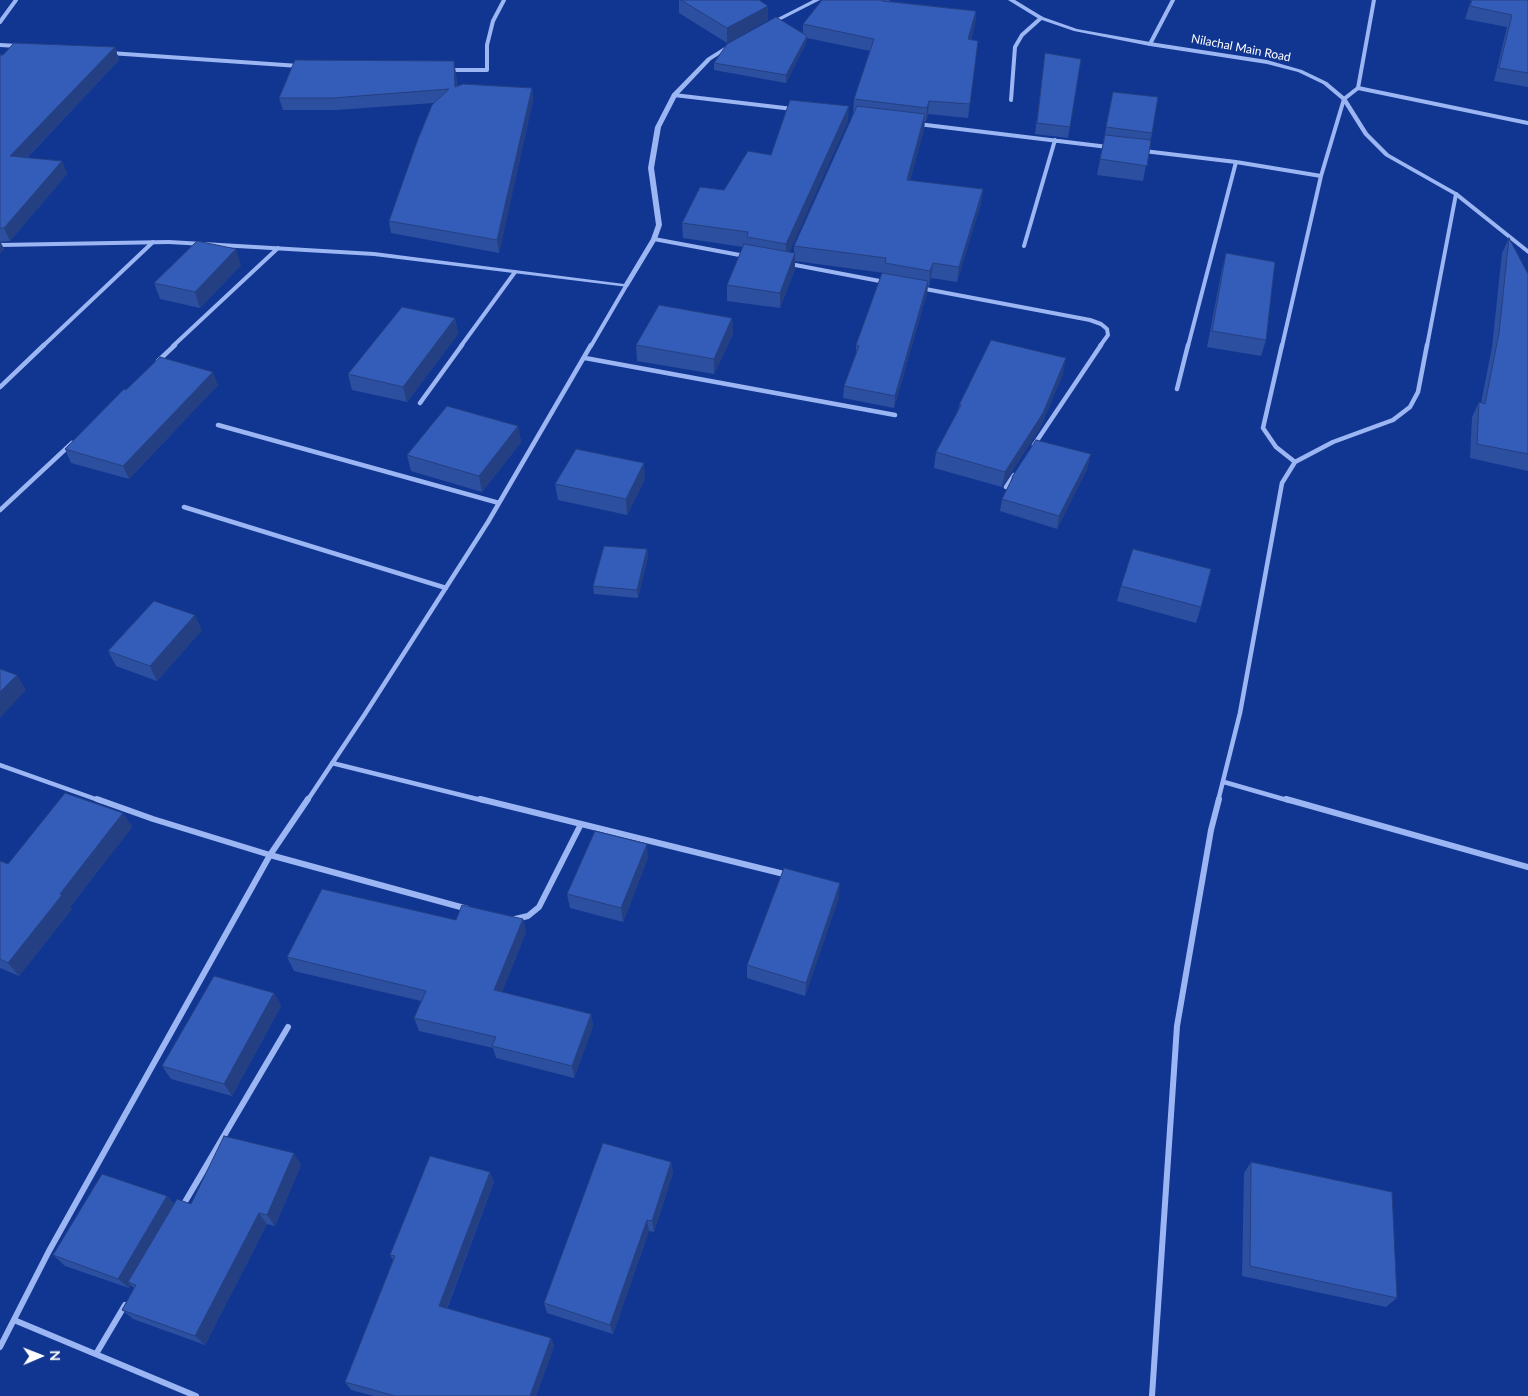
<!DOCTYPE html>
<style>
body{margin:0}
#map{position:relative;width:1528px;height:1396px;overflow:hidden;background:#113691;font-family:Lato,sans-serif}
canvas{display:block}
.north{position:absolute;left:15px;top:1331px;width:50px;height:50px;-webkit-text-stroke:4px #113691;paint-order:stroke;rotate:89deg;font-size:14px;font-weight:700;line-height:20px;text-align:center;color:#fff}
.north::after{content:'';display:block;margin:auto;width:18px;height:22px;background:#fff;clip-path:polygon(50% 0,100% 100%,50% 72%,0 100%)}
</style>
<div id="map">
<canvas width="1528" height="1396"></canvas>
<div class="north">N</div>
</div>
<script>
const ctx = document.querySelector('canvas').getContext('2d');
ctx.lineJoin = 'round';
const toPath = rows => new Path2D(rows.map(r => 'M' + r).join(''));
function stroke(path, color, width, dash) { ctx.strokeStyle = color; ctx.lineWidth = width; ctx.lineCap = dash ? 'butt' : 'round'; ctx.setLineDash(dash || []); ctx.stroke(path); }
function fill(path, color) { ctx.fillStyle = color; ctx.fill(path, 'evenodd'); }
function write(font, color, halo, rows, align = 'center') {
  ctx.font = font + ' Lato,sans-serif'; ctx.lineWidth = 4; ctx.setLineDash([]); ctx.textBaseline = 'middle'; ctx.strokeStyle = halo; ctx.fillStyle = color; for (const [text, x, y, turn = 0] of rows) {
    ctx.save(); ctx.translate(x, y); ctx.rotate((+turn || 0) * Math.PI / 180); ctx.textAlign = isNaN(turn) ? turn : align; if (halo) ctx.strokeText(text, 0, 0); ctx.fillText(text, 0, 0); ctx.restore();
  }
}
const minorFar2 = toPath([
 [0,22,16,0],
 [1150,44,1173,0],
 [0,45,17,46],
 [110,53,299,66],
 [450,70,487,70,487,45,493,21,504,0],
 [1358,88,1528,123],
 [674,95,793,109],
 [1011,100,1015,47,1022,35,1041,18],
 [918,124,1108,147],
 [1144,151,1236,162,1321,176,1344,99,1358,88,1374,0],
 [654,239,745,256],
 [1024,246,1055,140],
 [790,264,885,282],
 [920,288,1090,320,1101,324,1107,329,1108,335,1100,346],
 [43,346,153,242],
 [173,346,278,248],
 [461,346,515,272],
 [591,346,626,286],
 [1188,346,1236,162],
 [1282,346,1321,176],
 [1427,346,1456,194]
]);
const minorFar1 = toPath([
 [1282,345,1263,428,1276,447,1295,462],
 [585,358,895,415],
 [158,361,175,345],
 [0,387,44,345],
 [1177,389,1188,345],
 [420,403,462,345],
 [218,425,499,503],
 [1034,445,1101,345],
 [1006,487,1014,475],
 [184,507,446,588],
 [0,510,72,443],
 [332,763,485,801],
 [0,765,101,801],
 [1224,782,1290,801],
 [307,801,365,714,488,522,591,345],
 [1218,801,1240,713,1282,483,1295,462,1333,442,1393,420,1410,407,1418,392,1427,345]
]);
const minor = toPath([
 [308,799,270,855,468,909],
 [480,799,788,875],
 [1286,799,1528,867],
 [515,919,528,916,539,907,581,824],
 [182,1207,288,1027],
 [14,1320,196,1396],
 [0,1347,49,1251,270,855,153,819,97,799],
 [96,1354,125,1305],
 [1152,1396,1177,1026,1211,830,1219,799]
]);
const tertiary = toPath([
 [813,0,820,0,771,25,766,24,813,0],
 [1008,0,1015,0,1043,17,1077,29,1150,42,1267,60,1302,70,1327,82,1346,98,1368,133,1389,154,1458,193,1528,249,1528,254,1454,195,1385,156,1364,135,1342,100,1323,84,1298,72,1267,64,1150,46,1074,31,1039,19,1008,0],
 [731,43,736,44,711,60,677,96,661,127,654,168,662,225,657,239,628,287,374,256,169,244,0,247,0,243,169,240,374,252,624,284,651,239,656,225,648,168,655,127,672,94,707,58,731,43]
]);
const wall = toPath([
 [679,0,759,0,768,20,727,43,679,13],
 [822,0,890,0,889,1,976,11,975,24,971,40,978,41,968,118,928,114,926,121,925,121,924,129,910,181,983,189,981,203,957,282,931,278,929,286,928,286,927,293,894,408,843,398,844,386,856,354,856,345,884,273,795,261,795,269,780,308,727,301,727,285,743,247,683,238,682,223,771,155,848,121,789,252,794,253,794,246,854,113,853,113,854,99,870,51,807,38,806,43,786,83,714,70,714,63,803,34,803,24],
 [1471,0,1528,0,1528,87,1494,81,1507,27,1465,19],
 [115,47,119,60,27,158,62,161,67,174,10,241,0,242,4,249,0,253,0,55],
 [1045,53,1081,59,1068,138,1035,134],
 [456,73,457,86,532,88,533,100,499,253,391,233,389,221,434,103,336,110,283,110,279,98],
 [1113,92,1152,133,1143,181,1097,175],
 [1509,238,1528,274,1528,471,1470,458,1472,417,1479,402,1481,403,1492,347,1502,253],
 [1226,253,1266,340,1261,356,1207,347,1222,269],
 [241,265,200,308,160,299,154,283],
 [455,318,458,334,407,402,352,390,348,374],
 [732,318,733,334,714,374,637,361,636,345],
 [1063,374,1040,428,1002,487,934,468,936,452,958,411,959,405],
 [218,385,129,479,71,463,65,449,126,390],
 [518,426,521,442,482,492,411,471,407,455],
 [1088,467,1057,529,1000,511,1002,499,1010,483,1012,477],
 [645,479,627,515,558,500,555,484],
 [647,549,648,557,638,598,594,594,593,586],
 [1121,586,1201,607,1196,623,1117,601],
 [202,630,157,681,116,666,108,651],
 [123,813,132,827,70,907,72,909,19,976,0,968,0,861,8,864],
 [648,858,623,922,570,908,567,894],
 [839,897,805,996,747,978,747,965],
 [523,919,526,932,502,992,591,1014,593,1026,574,1078,496,1058,493,1048,419,1031,414,1018,421,1001,294,971,287,957,456,920],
 [274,993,281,1006,232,1096,171,1079,162,1066],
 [671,1162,673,1173,654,1232,649,1231,613,1334,547,1313,544,1303],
 [1251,1162,1397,1298,1386,1307,1242,1276,1244,1173],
 [301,1165,275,1226,267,1224,205,1345,133,1319,122,1310,134,1288,131,1285,129,1288,65,1266,53,1255,167,1196,174,1204,191,1204],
 [490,1172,494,1182,447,1309,551,1338,554,1346,536,1396,374,1396,351,1390,345,1382,393,1260,390,1255]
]);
const shadedWall = toPath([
 [768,6,768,20,727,43,727,28],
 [976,11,975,24,967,53,968,39],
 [807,36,806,43,786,83,786,75],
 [115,47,119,60,16,169,10,156],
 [454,61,456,73,457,99,455,87],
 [532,88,533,100,499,253,497,240],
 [929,101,928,114,926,121,927,108],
 [849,106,848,121,786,260,786,244],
 [925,114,924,129,906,195,907,180],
 [62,161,67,174,10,241,4,228],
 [983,189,981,203,957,282,959,267],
 [0,241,4,249,0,253],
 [236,249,241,265,200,308,195,292],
 [795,253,795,269,780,308,780,293],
 [933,263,931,278,929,286,930,271],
 [928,281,927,293,894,408,895,396],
 [455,318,458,334,407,402,403,387],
 [732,318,733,334,714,374,714,359],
 [1066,358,1063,374,1040,428,1002,487,1005,472],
 [213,372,218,385,129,479,123,466],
 [518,426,521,442,482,492,479,476],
 [1091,454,1088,467,1057,529,1059,516],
 [644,463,645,479,627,515,626,499],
 [647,549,648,557,638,598,637,590],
 [195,615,202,630,157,681,150,666],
 [17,675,26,690,0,718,0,692],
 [123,813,132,827,70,907,72,909,19,976,8,963,60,894],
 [647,844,648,858,623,922,621,908],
 [840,883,839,897,805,996,806,983],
 [523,919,526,932,498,1003,494,990],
 [274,993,281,1006,232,1096,224,1084],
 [591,1014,593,1026,574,1078,572,1066],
 [294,1153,301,1165,275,1226,267,1215],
 [671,1162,673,1173,654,1232,652,1221],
 [490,1172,494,1182,444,1315,439,1306],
 [167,1196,176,1207,128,1282,131,1285,129,1288,118,1279],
 [259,1213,267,1224,205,1345,195,1336],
 [647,1220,649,1231,613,1334,610,1325],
 [551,1338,554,1346,536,1396,530,1396]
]);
const building = toPath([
 [681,0,759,0,768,6,727,28,681,0],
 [822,0,882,0,882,1,976,11,968,39,978,41,970,104,929,101,927,108,854,99,874,39,803,24,822,0],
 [1472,0,1528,0,1528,73,1499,68,1512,15,1470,6,1472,0],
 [776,17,807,36,786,75,714,63,727,44,776,17],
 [14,43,115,47,10,156,62,161,4,228,0,228,0,55,3,55,14,43],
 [1045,53,1081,59,1070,127,1037,123,1045,53],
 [295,60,454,61,455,87,463,84,532,88,497,240,389,221,418,139,432,105,449,89,333,98,279,98,295,60],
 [1113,92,1158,97,1152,133,1106,127,1113,92],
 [790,100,849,106,786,244,747,237,748,232,682,223,700,187,724,190,748,151,771,155,790,100],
 [857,106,925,114,907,180,983,189,959,267,933,263,930,271,885,263,886,258,794,246,857,106],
 [1105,135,1151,140,1147,166,1100,159,1105,135],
 [1509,238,1528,274,1528,454,1477,444,1479,402,1485,404,1499,333,1509,238],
 [197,241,236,249,195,292,154,283,197,241],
 [744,244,795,253,780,293,727,285,744,244],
 [1226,253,1275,262,1266,340,1212,331,1226,253],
 [882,273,928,281,895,396,844,386,859,346,856,345,882,273],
 [659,305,732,318,714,359,636,345,659,305],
 [402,307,455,318,403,387,348,374,402,307],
 [991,340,1066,358,1043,413,1005,472,936,452,961,405,959,405,991,340],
 [160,357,213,372,123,466,65,449,124,389,126,390,160,357],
 [447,406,518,426,479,476,407,455,447,406],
 [1036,440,1091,454,1059,516,1002,499,1013,477,1012,477,1036,440],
 [576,449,644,463,626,499,555,484,576,449],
 [604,546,647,549,637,590,593,586,604,546],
 [1133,549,1211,569,1201,607,1121,586,1133,549],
 [154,601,195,615,150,666,108,651,154,601],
 [0,669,17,675,0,692,0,669],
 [65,793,123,813,60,894,62,895,8,963,0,959,0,861,8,864,65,793],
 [595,831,647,844,621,908,567,894,595,831],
 [784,868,840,883,806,983,747,965,784,868],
 [322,889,456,920,462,905,523,919,494,990,591,1014,572,1066,492,1046,496,1037,414,1018,426,991,287,957,322,889],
 [214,976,274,993,224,1084,162,1066,214,976],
 [224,1136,294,1153,267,1215,259,1213,195,1336,122,1310,136,1285,128,1282,177,1199,191,1204,224,1136],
 [603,1143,671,1162,652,1221,647,1220,610,1325,544,1303,603,1143],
 [430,1156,490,1172,439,1306,551,1338,530,1396,395,1396,345,1382,395,1256,390,1255,430,1156],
 [1251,1162,1392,1192,1397,1298,1250,1266,1251,1162],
 [102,1174,167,1196,118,1279,53,1255,102,1174]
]);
const farStreetnames = [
 ["Nilachal Main Road",1241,48,11]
];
stroke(minorFar2, '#9cb6f3', 4);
stroke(minorFar1, '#9cb6f3', 4.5);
stroke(minor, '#9cb6f3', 6);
fill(tertiary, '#9cb6f3');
fill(wall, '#2d4f9f');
fill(shadedWall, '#244082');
fill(building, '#345cb9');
stroke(building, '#244082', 1);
write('12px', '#fff', '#113691', farStreetnames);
</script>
